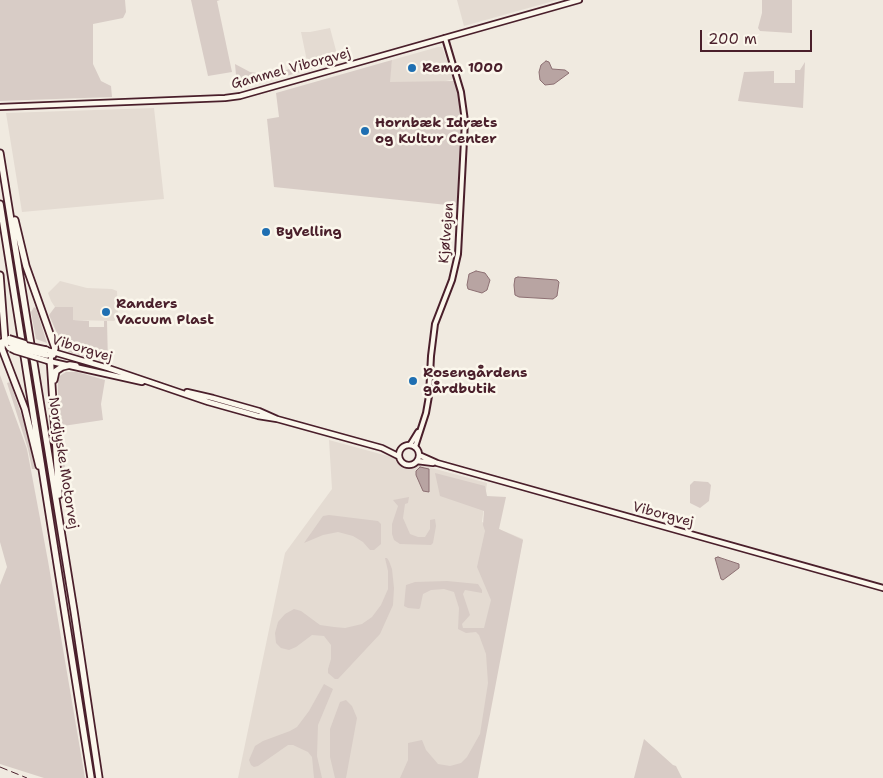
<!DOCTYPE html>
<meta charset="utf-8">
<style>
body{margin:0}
#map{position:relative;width:883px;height:778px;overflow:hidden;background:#f0eae0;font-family:"Shantell Sans",sans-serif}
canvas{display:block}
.scale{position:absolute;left:700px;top:30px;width:112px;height:22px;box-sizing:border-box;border:2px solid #4a1f2b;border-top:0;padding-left:6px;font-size:15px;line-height:18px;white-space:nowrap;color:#4a1f2b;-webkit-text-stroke:4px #fbf7ec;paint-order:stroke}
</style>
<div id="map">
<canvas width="883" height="778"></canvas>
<div class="scale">200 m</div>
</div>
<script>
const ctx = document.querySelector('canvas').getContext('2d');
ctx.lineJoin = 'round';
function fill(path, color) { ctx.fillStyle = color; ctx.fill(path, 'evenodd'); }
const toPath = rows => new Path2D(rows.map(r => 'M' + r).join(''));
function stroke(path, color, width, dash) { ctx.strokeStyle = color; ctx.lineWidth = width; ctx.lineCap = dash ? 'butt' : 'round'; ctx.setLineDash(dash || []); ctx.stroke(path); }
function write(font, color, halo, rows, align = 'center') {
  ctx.font = font + ' "Shantell Sans",sans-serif'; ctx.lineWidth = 5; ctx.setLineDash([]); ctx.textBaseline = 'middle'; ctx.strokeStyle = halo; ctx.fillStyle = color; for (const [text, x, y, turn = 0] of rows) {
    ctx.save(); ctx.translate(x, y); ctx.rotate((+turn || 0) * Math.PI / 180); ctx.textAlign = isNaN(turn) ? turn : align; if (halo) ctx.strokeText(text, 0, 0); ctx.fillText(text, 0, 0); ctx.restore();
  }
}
const built = toPath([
 [457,0,557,0,464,26],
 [330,28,338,58,308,66,301,32,310,32],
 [438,47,442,47,454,79,442,82,389,82,392,60],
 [154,108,164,199,22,212,6,113],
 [60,281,87,288,112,289,117,291,118,318,114,321,73,320,73,307,55,307,51,301,48,293],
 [329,440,487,483,482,522,523,539,475,778,238,778,285,553,332,489]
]);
const green = toPath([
 [0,0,125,0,126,12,123,18,93,24,93,64,101,81,111,86,112,97,0,101],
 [191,0,220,0,217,1,232,72,208,76],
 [762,0,792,0,792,33,760,31,758,28,762,13],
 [338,58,339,61,272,80,239,89,237,86,235,64,250,72,269,75,307,64,308,66],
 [392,60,390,82,455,81,460,101,462,121,457,206,274,187,267,119,279,117,276,93],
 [805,62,803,108,738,101,744,72,774,71,774,83,795,83,795,70,800,70],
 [34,307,36,308,47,343,36,339,31,312],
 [55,307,73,307,73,320,89,321,89,327,104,327,104,321,107,321,108,363,69,352,63,347,49,315],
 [66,372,77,372,105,380,101,404,103,420,63,426,66,491,64,493,62,493,56,409,60,412,58,395,58,378,61,375],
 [0,375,27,449,48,561,85,778,44,778,0,764,0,585,7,567,0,542],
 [10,382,25,425,35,469,32,469,28,449,7,383],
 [435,473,485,486,487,496,506,497,499,529,523,540,478,778,400,778,408,760,408,743,422,740,426,750,438,764,450,766,461,763,467,757,480,734,488,683,486,654,479,635,476,632,466,633,458,629,459,608,454,592,444,589,431,590,423,594,420,608,419,609,408,608,404,606,406,585,415,582,447,581,478,584,482,590,482,593,465,590,463,594,470,615,462,624,463,628,484,628,491,600,477,567,485,531,483,525,484,511,440,496],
 [694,481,708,482,711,485,709,501,700,508,690,503,690,485],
 [409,497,408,503,405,504,403,518,410,534,418,537,425,537,430,529,430,520,435,519,436,526,433,543,431,545,400,544,394,540,392,534,392,524,398,506,393,500],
 [329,515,378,521,381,524,381,544,374,550,370,550,363,542,353,536,338,532,323,535,304,543,323,516],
 [385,558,387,558,389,561,392,569,394,588,393,605,380,634,338,679,335,679,328,673,328,669,331,659,331,645,324,636,312,635,296,647,289,650,281,648,276,643,275,633,278,622,285,614,294,609,301,611,320,625,334,627,345,628,362,624,372,617,381,605,388,589,388,571],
 [324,684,333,689,318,725,317,756,322,778,314,778,312,757,308,752,293,745,288,745,258,766,254,767,251,765,249,760,255,746,263,741,290,731,297,727,309,711],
 [346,700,352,706,357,718,346,778,335,778,330,757,330,729,340,702],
 [644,739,673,765,676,766,682,778,634,778]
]);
const water = toPath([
 [546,61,549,62,552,69,565,70,569,73,554,84,545,85,540,80,539,72,541,65,546,61],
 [476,271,485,273,490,280,487,290,482,293,468,289,467,285,469,274,476,271],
 [518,277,557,280,559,282,557,296,553,299,519,297,515,295,514,285,515,278,518,277],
 [420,467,429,469,429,492,423,491,416,475,416,471,420,467],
 [718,557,739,564,739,568,723,580,721,579,715,558,718,557]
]);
const tertiary = toPath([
 [410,445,418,432],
 [415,447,426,413,429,396,431,356,435,324,452,280,458,254,465,121,461,92,445,38]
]);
const secondary = toPath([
 [0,107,225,98,240,96,579,0]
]);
const primary = toPath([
 [46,350,108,368,208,402,258,416,277,419],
 [48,361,142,382],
 [187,392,213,398,259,411,277,419,382,448,398,456],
 '399 455a10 10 0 1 1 20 0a10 10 0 1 1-20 0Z',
 [419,455,437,463,883,588],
 [417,461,433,463]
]);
const motorway = toPath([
 [0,153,74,611,99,778],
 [0,204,91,778],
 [15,220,26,266,55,348,53,355,47,355],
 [0,275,5,341,9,347],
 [9,342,2,342,2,349,25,409,39,466],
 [46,350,50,356,59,495],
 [54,380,56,371,62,367,70,365,76,366]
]);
const rail = toPath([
 [0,767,27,778]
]);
const tertiaryBridge = toPath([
 [9,338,25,343]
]);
const primaryBridge = toPath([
 [11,349,15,351,48,361]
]);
const motorwayBridge = toPath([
 [9,342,46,350],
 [10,348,18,348,47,355]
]);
const markers = [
 [412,68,5,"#1f6fb2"],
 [365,131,5,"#1f6fb2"],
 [266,232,5,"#1f6fb2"],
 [106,312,5,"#1f6fb2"],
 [413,381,5,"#1f6fb2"]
];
const poiNames = [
 ["Rema 1000",422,68],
 ["Hornbæk Idræts",375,123],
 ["og Kultur Center",375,139],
 ["ByVelling",276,232],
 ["Randers",116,304],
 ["Vacuum Plast",116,320],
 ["Rosengårdens",423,373],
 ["gårdbutik",423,389]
];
const streetNames = [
 ["Gammel Viborgvej",291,69,-15],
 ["Kjølvejen",447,233,-85],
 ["Viborgvej",82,349,17],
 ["Nordjyske Motorvej",63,463,81],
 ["Viborgvej",663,515,15]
];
fill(built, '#e4dbd2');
fill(green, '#d8ccc6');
fill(water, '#b8a4a2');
stroke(water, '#8c6f72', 1);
stroke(tertiary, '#4a1f2b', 8);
stroke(secondary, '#4a1f2b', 8);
stroke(primary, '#4a1f2b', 8);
stroke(motorway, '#4a1f2b', 9);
stroke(tertiary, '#fbf7ec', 4);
stroke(secondary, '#fbf7ec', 4.5);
stroke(primary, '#fbf7ec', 4.5);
stroke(motorway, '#fbf7ec', 5.5);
stroke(rail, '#4a1f2b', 1, [8, 4]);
stroke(tertiaryBridge, '#4a1f2b', 8, []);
stroke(primaryBridge, '#4a1f2b', 8, []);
stroke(motorwayBridge, '#4a1f2b', 9, []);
stroke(tertiaryBridge, '#fbf7ec', 4);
stroke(primaryBridge, '#fbf7ec', 4.5);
stroke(motorwayBridge, '#fbf7ec', 5.5);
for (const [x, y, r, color] of markers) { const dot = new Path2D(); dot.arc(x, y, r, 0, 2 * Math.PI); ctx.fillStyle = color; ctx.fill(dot); stroke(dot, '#fbf7ec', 2); }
write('bold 14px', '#4a1f2b', '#fbf7ec', poiNames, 'left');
write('14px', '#4a1f2b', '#fbf7ec', streetNames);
</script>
